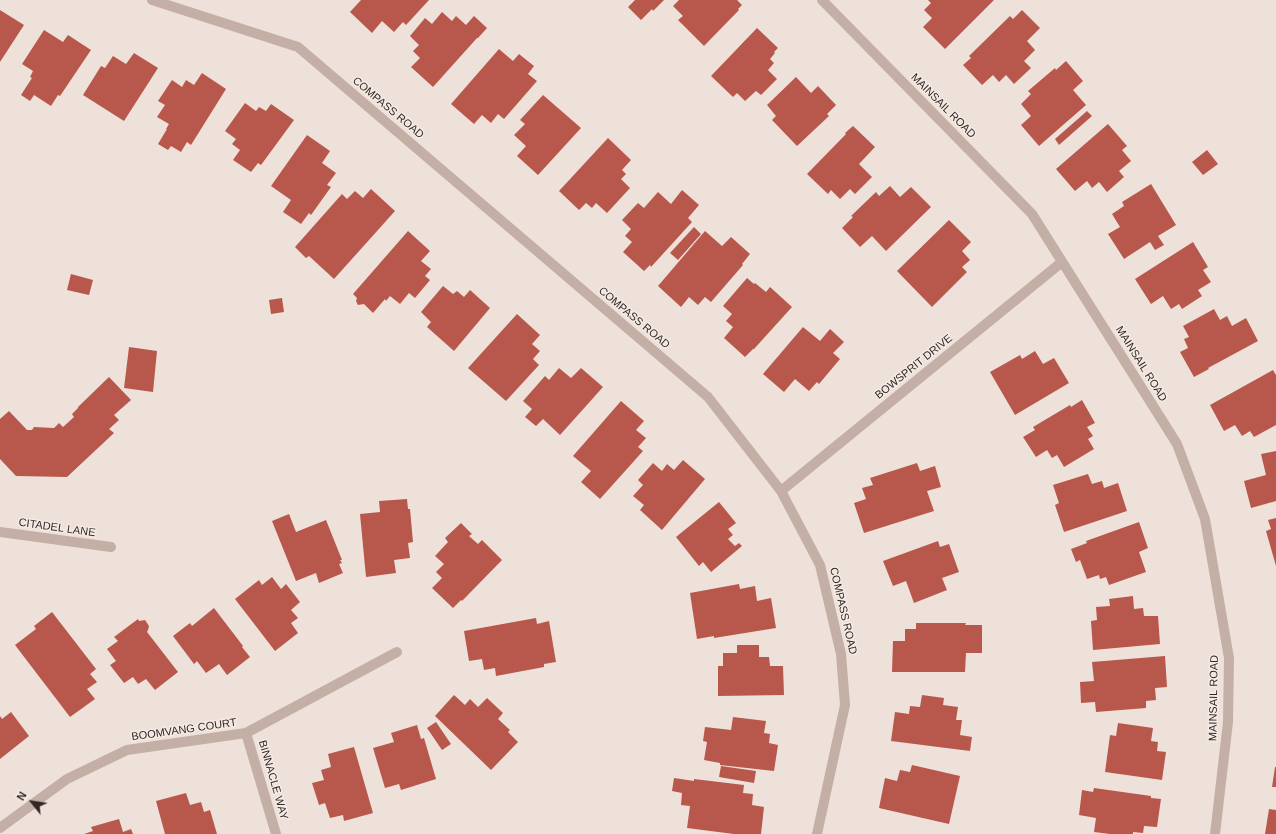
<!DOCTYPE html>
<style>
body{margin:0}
#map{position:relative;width:1276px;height:834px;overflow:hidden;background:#eee1d9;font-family:Helvetica,sans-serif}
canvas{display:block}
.north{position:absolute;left:12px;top:782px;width:40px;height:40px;-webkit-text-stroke:3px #f6ebe4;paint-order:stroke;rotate:300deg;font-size:11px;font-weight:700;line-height:16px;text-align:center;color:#312826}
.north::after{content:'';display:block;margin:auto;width:14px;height:18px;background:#312826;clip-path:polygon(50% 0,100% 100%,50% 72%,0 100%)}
</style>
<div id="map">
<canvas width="1276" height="834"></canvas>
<div class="north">N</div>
</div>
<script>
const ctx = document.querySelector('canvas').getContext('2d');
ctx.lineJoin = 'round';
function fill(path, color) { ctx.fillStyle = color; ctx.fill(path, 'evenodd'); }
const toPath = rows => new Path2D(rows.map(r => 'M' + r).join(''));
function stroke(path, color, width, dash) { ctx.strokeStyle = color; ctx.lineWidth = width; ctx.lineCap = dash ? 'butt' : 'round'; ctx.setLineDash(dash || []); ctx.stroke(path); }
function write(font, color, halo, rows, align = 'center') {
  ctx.font = font + ' Helvetica,sans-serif'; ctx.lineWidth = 3; ctx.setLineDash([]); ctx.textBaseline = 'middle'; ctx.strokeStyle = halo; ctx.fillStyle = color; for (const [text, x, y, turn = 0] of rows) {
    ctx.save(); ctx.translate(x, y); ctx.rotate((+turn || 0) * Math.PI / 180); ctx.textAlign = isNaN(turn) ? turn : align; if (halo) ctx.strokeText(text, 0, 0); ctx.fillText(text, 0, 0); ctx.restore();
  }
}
const building = toPath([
 [361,0,429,0,406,25,403,22,394,32,382,21,372,33,350,12],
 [635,0,664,0,653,11,652,9,641,20,628,7],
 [679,0,737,0,742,5,738,9,739,10,704,46,678,20,683,16,673,6],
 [928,0,994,0,945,49,923,27,932,18,924,10,931,3],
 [0,10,24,25,0,62],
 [1022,10,1040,28,1027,41,1035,50,1024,61,1031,68,1014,84,1006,75,999,82,993,75,982,85,963,65,971,58,969,56,1010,16,1013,19],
 [442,12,452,21,456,16,466,25,474,16,487,28,478,38,477,38,433,87,411,67,420,58,413,51,419,45,410,36,425,18,432,24],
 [757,28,778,48,774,52,775,53,770,59,774,63,768,70,777,79,761,95,756,91,745,101,737,93,733,97,711,76],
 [44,30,63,42,68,35,91,50,60,96,58,95,51,106,34,95,30,101,21,95,32,78,30,77,33,71,22,64],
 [499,49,513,61,519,54,534,66,528,74,537,81,504,119,498,114,491,123,482,115,474,124,451,104],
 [134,53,158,68,124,121,83,95,101,66,105,68,113,56,126,64],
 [1066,61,1083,81,1073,90,1086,105,1039,146,1021,125,1031,116,1021,104,1031,94,1028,91,1055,68,1056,70],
 [202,73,226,89,191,145,187,142,181,152,171,146,168,150,158,144,167,129,166,129,169,124,157,117,165,105,158,101,172,80,182,87,186,80,194,85],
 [796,77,811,93,818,86,836,105,827,114,829,116,797,146,772,120,776,116,767,105],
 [543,95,581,128,538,175,517,156,526,146,514,135,525,124,520,120],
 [245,103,256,111,259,107,266,111,271,104,294,120,261,165,258,163,251,172,233,160,240,150,232,144,236,139,225,131],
 [1087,111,1092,116,1059,145,1055,139],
 [1108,124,1127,146,1122,150,1131,161,1119,171,1124,177,1107,192,1099,182,1092,188,1087,181,1075,191,1056,169],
 [853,126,875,147,859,164,872,177,855,194,850,189,840,199,831,190,828,194,807,174,846,134,845,133],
 [307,135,330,151,322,163,336,173,327,185,331,187,311,215,309,213,301,224,283,212,291,200,271,186],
 [608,138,631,160,622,170,626,174,621,179,630,188,607,213,596,203,592,208,586,203,579,210,559,191],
 [1207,150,1218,164,1203,175,1192,162],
 [1151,184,1176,225,1158,236,1164,245,1155,250,1150,242,1124,259,1108,234,1120,227,1112,214,1124,206,1122,202],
 [890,186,900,197,911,187,931,207,886,251,872,236,860,247,842,228,853,217,851,216,876,192,879,196],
 [371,189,395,211,334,279,309,256,306,258,295,247,342,194,347,199,355,191,363,198],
 [682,190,699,205,688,218,692,222,651,267,650,265,644,271,623,252,632,242,625,236,631,229,622,220,638,203,644,208,658,192,671,204],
 [949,220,971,242,962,251,970,260,962,267,967,272,932,307,897,271],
 [694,227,701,234,678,260,670,253],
 [408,231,430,251,421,261,431,269,425,276,430,280,415,298,409,293,400,304,390,296,386,301,385,299,373,313,364,304,358,305,356,301,357,298,353,294],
 [705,231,722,246,731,237,750,254,742,264,743,265,711,302,705,297,698,305,689,297,681,307,658,286],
 [1193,242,1208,267,1203,270,1211,282,1198,290,1202,296,1182,309,1179,304,1171,309,1163,296,1151,304,1135,279],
 [71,274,93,280,89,295,67,290],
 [747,278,754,284,755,283,766,292,770,287,792,307,754,349,753,349,745,357,724,338,733,327,726,321,732,314,723,306],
 [443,286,453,294,457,291,464,297,470,290,490,308,454,351,427,327,431,322,421,312],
 [282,298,284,312,271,314,269,300],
 [1214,309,1220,320,1227,316,1232,326,1246,318,1258,341,1208,368,1209,369,1194,377,1180,352,1188,348,1184,339,1189,337,1183,326],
 [517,314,540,335,532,344,540,351,533,359,539,365,506,401,468,368],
 [803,327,820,341,830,329,844,342,833,353,840,359,819,384,817,382,809,391,795,379,784,392,763,374],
 [129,347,157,351,153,392,124,388],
 [1035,351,1043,364,1054,358,1069,383,1015,415,990,372,1020,355,1022,359],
 [559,368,571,378,581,368,603,387,560,435,543,419,536,426,525,417,532,409,523,401,545,376,549,380],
 [1273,370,1276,375,1276,425,1254,437,1250,431,1242,436,1235,425,1224,431,1210,405],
 [109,377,131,400,114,415,119,420,109,429,114,433,67,477,16,476,0,459,0,419,9,411,27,430,32,430,34,427,54,428,59,423,63,427,74,417,72,414,78,408,78,407],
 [1082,400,1095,423,1087,427,1093,436,1088,439,1094,449,1064,467,1057,455,1052,458,1047,450,1036,457,1023,437,1035,430,1033,427,1070,405,1071,407],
 [621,401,644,421,636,430,646,438,638,447,643,451,600,499,581,482,591,471,573,456],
 [1276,451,1276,501,1251,508,1244,481,1266,475,1261,454],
 [683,460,705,479,662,530,640,510,644,505,633,496,643,485,638,480,653,463,662,471,667,464,674,470],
 [917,463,920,471,935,466,941,487,927,491,934,511,864,533,854,503,866,499,862,488,873,485,870,478],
 [1088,474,1092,484,1102,481,1104,488,1118,483,1127,511,1064,532,1055,505,1059,503,1053,485],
 [407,499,408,509,410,509,413,542,408,543,410,558,394,560,396,573,366,577,360,514,380,512,379,501],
 [719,502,736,523,728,529,733,535,728,539,735,546,739,543,742,546,711,572,703,562,699,566,676,537],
 [289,514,296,532,326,520,342,560,340,560,342,563,339,564,343,573,319,583,316,573,296,581,272,521],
 [1276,518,1276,566,1266,531,1271,529,1268,520],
 [1139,522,1148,548,1139,552,1146,572,1109,585,1106,577,1100,579,1099,575,1087,579,1080,560,1076,562,1071,549,1087,543,1086,541],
 [461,523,472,534,469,536,478,544,482,540,502,560,462,601,461,600,453,608,432,588,442,578,436,572,444,564,435,556,448,542,445,538],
 [938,541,940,547,949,544,959,572,942,578,947,590,914,603,906,581,893,586,883,561],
 [272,577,281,589,286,584,300,602,291,610,298,618,291,623,298,633,275,651,235,599,259,580,262,585],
 [739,584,740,589,755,586,757,601,771,598,776,628,714,638,714,636,697,639,690,593],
 [1133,596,1134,609,1143,608,1144,616,1158,616,1160,644,1093,650,1091,621,1097,620,1096,607,1110,606,1109,599],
 [214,608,243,646,242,647,250,657,227,675,219,664,206,673,197,661,194,664,173,636,190,623,192,626],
 [52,612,96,669,90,674,97,682,87,689,95,699,70,717,15,645,36,629,34,626],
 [536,618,537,624,549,621,556,662,544,664,544,667,496,676,495,668,484,670,482,659,469,661,464,631],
 [138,619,139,621,145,620,149,626,148,630,147,632,178,672,155,690,146,679,138,684,133,677,124,683,110,665,116,661,107,649,118,641,114,637],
 [916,623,966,623,965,625,982,625,982,653,966,653,965,672,892,672,893,641,905,641,905,629,916,629],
 [737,645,759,645,759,657,769,657,770,666,783,666,784,695,718,696,718,666,723,666,723,653,737,653],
 [1165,656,1167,687,1155,688,1156,700,1146,701,1146,708,1096,712,1095,702,1081,703,1080,682,1094,681,1092,662],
 [454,695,465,705,470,699,478,707,487,698,503,713,498,719,510,730,508,732,518,742,491,770,435,716],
 [922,695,944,698,943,705,958,707,956,720,962,720,960,735,972,737,970,751,891,741,895,712,909,714,910,706,920,707],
 [11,712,29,736,0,759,0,716,2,719],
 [733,717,766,721,764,733,770,734,769,743,778,745,774,771,720,765,720,763,704,760,707,742,703,741,705,727,731,730],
 [436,722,451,744,442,750,427,728],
 [1118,723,1153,728,1151,741,1158,742,1157,751,1166,752,1162,780,1105,772,1110,735,1116,736],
 [417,725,421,739,424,738,436,779,401,790,399,784,385,788,373,748,394,742,391,733],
 [354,747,373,813,344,821,343,815,330,818,325,803,319,805,312,783,324,780,321,770,331,767,328,754],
 [912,765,960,776,949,824,879,808,885,778,897,781,900,770,910,772],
 [721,766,756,771,754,783,719,777],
 [1275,767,1276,767,1276,787,1272,787],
 [674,778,694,781,694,779,744,785,743,793,753,794,752,805,764,807,761,834,734,834,687,828,690,806,681,805,682,793,672,791],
 [1094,788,1151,796,1151,798,1161,799,1157,827,1144,826,1143,833,1133,832,1133,834,1110,834,1094,832,1096,818,1079,815,1082,790,1093,792],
 [186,793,190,805,201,802,204,812,210,810,217,834,165,834,156,801],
 [1269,809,1276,810,1276,834,1265,834],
 [119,819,123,832,131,829,133,834,84,834,93,831,91,827]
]);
const street = toPath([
 [152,0,298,47,708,397,781,491,820,565,841,654,845,705,817,834],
 [822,0,1032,214,1177,444,1205,519,1229,658,1228,722,1215,834],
 [781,491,1062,262],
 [0,532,111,547],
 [246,733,276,834],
 [0,828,67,779,127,750,246,733,397,652]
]);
const streetNames = [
 ["MAINSAIL ROAD",943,106,45],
 ["COMPASS ROAD",388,108,40],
 ["COMPASS ROAD",634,318,40],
 ["MAINSAIL ROAD",1141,364,58],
 ["BOWSPRIT DRIVE",914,367,-39],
 ["CITADEL LANE",57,528,8],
 ["COMPASS ROAD",843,611,77],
 ["MAINSAIL ROAD",1214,698,-89],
 ["BOOMVANG COURT",184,730,-8],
 ["BINNACLE WAY",273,780,74]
];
fill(building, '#b8574c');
stroke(street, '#c4afa6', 10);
write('11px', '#312826', '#f6ebe4', streetNames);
</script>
